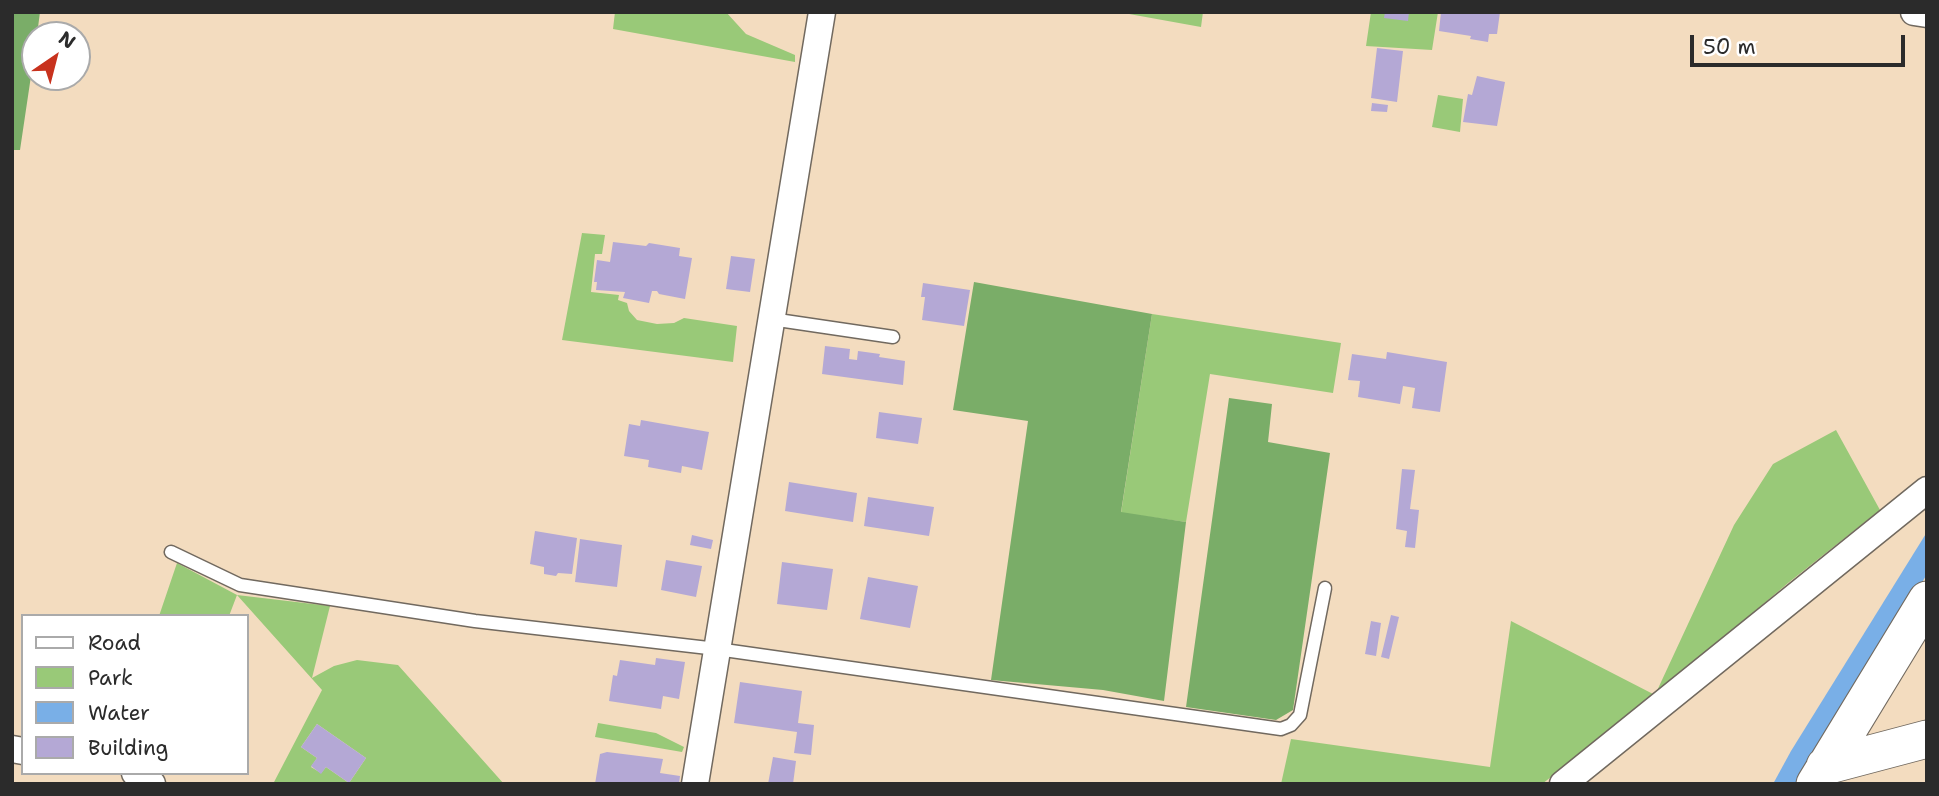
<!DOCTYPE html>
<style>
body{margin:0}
#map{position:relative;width:1939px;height:796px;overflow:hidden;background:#f3dcbf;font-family:"Shantell Sans",sans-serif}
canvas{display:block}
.frame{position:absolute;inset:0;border:14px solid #2b2b2b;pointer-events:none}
.legend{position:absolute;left:21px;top:614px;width:228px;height:161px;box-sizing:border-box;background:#fff;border:2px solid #aaa;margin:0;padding:9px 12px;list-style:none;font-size:21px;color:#2b2b2b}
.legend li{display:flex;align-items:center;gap:14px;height:35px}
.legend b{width:35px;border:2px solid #aaa}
.north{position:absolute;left:21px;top:21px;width:70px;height:70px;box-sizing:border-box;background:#fff;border:2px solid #aaa;border-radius:50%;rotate:35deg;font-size:19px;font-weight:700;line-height:28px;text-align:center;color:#2b2b2b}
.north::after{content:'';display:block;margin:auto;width:24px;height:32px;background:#c8321e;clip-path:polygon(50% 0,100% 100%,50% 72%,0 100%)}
.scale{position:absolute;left:1690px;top:35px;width:215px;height:32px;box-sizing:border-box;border:4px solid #2b2b2b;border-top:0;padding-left:9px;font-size:21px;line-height:24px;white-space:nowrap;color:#2b2b2b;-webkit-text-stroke:5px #fff;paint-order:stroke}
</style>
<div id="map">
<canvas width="1939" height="796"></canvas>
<div class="frame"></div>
<ul class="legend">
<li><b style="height:9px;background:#fff"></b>Road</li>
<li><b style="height:19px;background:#99c978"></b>Park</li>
<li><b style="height:19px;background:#79afe7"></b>Water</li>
<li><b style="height:19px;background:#b4a8d5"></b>Building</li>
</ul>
<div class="north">N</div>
<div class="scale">50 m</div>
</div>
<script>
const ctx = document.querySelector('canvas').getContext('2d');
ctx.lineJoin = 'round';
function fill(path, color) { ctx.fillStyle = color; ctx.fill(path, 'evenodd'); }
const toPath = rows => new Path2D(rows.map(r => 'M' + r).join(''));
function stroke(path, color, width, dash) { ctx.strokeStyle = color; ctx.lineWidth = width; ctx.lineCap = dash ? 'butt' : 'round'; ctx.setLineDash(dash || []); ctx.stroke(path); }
const green = toPath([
 [615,12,726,12,746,34,795,55,795,62,613,29],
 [1118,12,1203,12,1201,27],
 [1371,12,1438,12,1432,50,1366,46],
 [1438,95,1463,99,1460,132,1432,127],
 [582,233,605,235,602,254,595,254,591,292,619,295,618,300,627,303,629,311,637,320,657,324,674,323,684,318,737,326,733,362,562,340],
 [1152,314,1341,343,1333,393,1210,374,1186,522,1121,513],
 [1836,430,1880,510,1788,583,1655,696,1542,784,1281,784,1291,739,1490,767,1511,621,1655,695,1734,525,1773,464],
 [177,563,237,595,330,606,312,678,334,666,357,660,398,665,504,784,273,784,322,690,237,595,229,616,159,616],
 [317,724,366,758,349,783,326,767,321,773,311,767,317,758,301,747],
 [598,723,656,733,684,747,682,752,595,737]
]);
const forest = toPath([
 [12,12,40,12,37,35,35,35,35,49,20,150,12,150],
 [974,282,1152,314,1121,512,1186,522,1164,701,1103,690,991,680,1028,421,953,410],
 [1229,398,1272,404,1268,442,1330,453,1293,710,1276,720,1186,707]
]);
const water = toPath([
 [1927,532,1927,574,1803,784,1773,784,1791,751]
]);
const building = toPath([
 [1385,12,1409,12,1408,21,1384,18],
 [1441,12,1500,12,1497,34,1489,34,1488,42,1470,39,1471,36,1439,31],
 [1377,48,1403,51,1397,102,1371,98],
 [1477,76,1505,82,1497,126,1463,122,1468,94,1472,95],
 [1372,103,1388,105,1387,112,1371,111],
 [613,242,646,246,649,243,680,248,679,256,692,258,685,299,659,294,657,291,652,291,649,303,623,298,625,292,596,290,597,282,594,282,597,260,610,262],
 [731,256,755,259,750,292,726,289],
 [923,283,970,290,964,326,922,320,925,297,921,297],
 [825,346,850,349,849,359,857,360,858,351,880,354,879,357,905,361,903,385,822,374],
 [1387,352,1447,362,1440,412,1412,408,1415,388,1403,386,1400,404,1358,397,1360,381,1348,380,1352,354,1386,359],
 [879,412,922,418,918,444,876,438],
 [641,420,709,432,702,470,682,466,681,473,648,467,649,460,624,456,629,424,640,426],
 [1402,469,1415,470,1410,509,1419,510,1415,548,1405,547,1407,531,1396,529],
 [789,482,857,493,853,522,785,511],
 [868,497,934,507,929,536,864,526],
 [535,531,577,538,572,574,558,573,556,576,544,574,544,567,530,564],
 [692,535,713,540,711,549,690,545],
 [580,539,622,545,617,587,575,582],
 [666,560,702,566,696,597,661,590],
 [782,562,833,569,827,610,777,604],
 [868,577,918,586,910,628,860,619],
 [1391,615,1399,617,1389,659,1381,657],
 [1371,621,1381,623,1376,656,1365,654],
 [656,658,685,662,679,699,663,696,661,709,609,701,613,675,617,676,620,660,655,665],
 [740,682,802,691,798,723,814,725,811,755,794,753,797,732,734,723],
 [317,724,366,758,349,783,326,767,321,774,311,766,317,758,301,747],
 [607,752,663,759,660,773,680,776,679,784,595,784,600,754],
 [773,757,796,761,793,784,768,784]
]);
const lane = toPath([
 [771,319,893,337],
 [171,552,240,585,475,621,717,649,1281,729,1291,725,1300,715,1325,588]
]);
const street = toPath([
 [1914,12,1927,14],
 [12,749,23,751],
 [135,773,152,784],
 [695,784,822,12],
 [1563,784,1927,490]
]);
const secondary = toPath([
 [1825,766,1927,739],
 [1815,784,1927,600]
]);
fill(green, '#99c978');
fill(forest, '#7aad68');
fill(water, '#79afe7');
fill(building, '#b4a8d5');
stroke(lane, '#71695f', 15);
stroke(street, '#71695f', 29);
stroke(secondary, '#71695f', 39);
stroke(lane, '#fff', 12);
stroke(street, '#fff', 26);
stroke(secondary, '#fff', 37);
</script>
